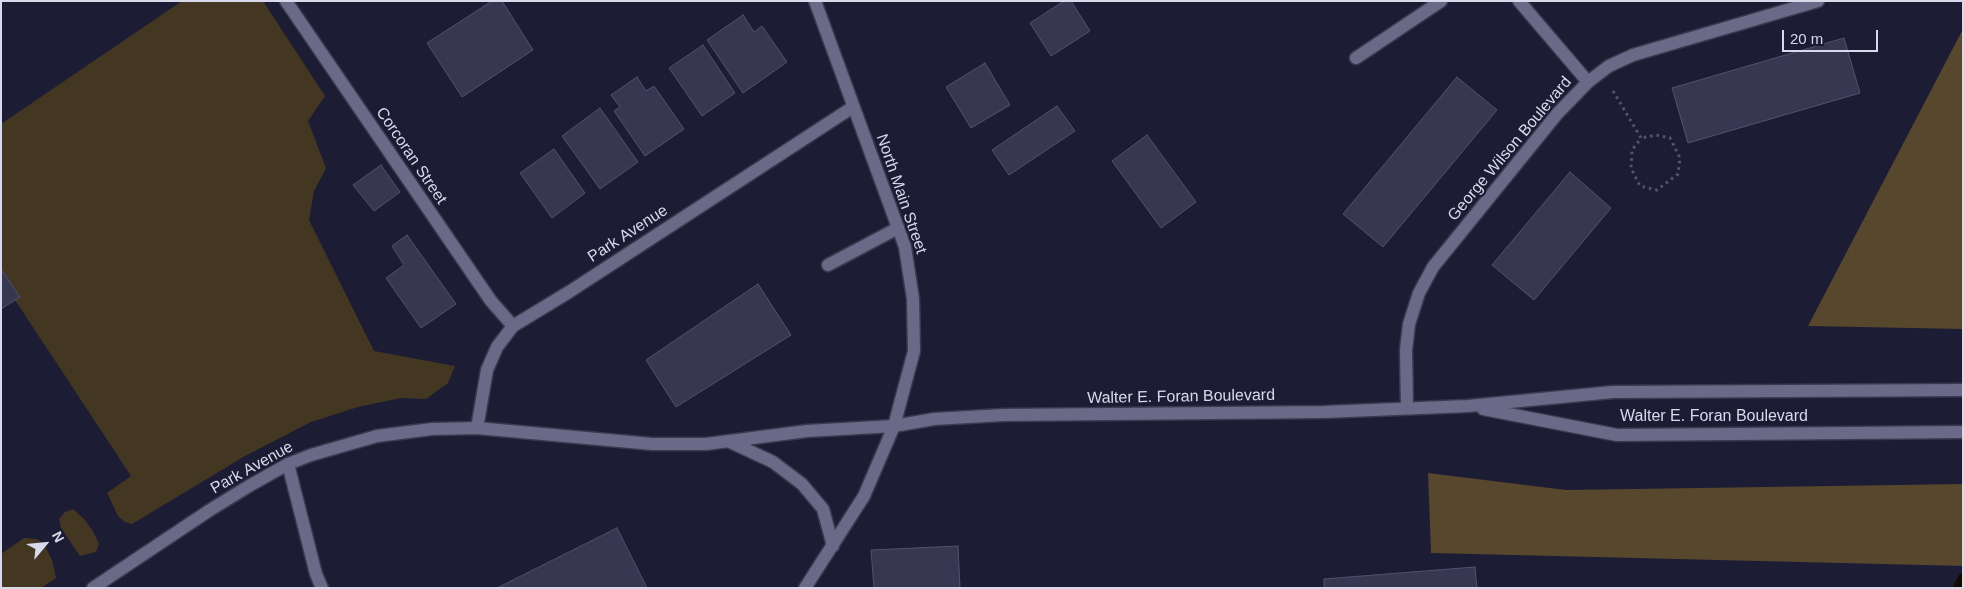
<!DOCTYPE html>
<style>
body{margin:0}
#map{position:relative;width:1964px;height:589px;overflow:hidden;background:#1d1c35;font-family:Helvetica,sans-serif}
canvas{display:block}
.frame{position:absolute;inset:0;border:2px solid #d8d9ea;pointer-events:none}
.north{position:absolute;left:20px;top:519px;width:50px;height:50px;-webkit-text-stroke:4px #1d1c35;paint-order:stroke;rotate:62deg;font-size:14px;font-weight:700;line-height:20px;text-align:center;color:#d8d9ea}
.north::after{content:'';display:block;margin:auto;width:18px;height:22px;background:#d8d9ea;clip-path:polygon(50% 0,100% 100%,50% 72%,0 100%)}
.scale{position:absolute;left:1782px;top:30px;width:96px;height:22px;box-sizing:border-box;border:2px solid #d8d9ea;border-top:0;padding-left:6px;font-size:15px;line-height:18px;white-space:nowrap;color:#d8d9ea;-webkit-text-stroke:4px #1d1c35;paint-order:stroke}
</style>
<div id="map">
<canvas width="1964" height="589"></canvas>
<div class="frame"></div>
<div class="north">N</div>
<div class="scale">20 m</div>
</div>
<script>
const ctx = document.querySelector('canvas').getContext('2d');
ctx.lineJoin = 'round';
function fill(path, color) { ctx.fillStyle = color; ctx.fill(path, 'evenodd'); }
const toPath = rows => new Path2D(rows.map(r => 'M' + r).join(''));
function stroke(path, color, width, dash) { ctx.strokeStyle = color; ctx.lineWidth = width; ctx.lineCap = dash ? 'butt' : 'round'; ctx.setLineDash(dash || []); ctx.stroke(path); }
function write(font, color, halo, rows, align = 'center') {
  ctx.font = font + ' Helvetica,sans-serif'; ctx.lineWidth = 4.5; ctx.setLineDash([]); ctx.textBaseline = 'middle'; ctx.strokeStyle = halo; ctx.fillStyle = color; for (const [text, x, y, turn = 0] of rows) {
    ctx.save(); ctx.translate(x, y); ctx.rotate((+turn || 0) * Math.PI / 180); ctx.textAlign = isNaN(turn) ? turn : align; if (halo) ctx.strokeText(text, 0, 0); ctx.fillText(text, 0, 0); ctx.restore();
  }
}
const green = toPath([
 [182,1,263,1,325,96,308,121,326,168,314,191,309,220,374,351,455,366,448,383,426,399,401,398,358,407,311,422,245,456,132,524,125,522,118,516,107,493,131,476,15,300,20,296,1,269,1,124],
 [73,509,84,519,93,531,99,544,96,552,80,556,61,528,59,519,65,512],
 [24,538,37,539,44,544,52,560,56,578,41,588,1,588,1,554]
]);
const forest = toPath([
 [1963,29,1963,329,1808,326],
 [1428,473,1566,490,1963,484,1963,566,1431,553]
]);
const stream = toPath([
 [1958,588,1963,578]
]);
const building = toPath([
 [492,1,502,1,533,50,462,97,427,43,492,1],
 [1064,1,1071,1,1090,31,1051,56,1030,23,1064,1],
 [743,15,754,32,762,26,787,62,743,93,707,40,743,15],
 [1844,38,1860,93,1688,143,1672,88,1844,38],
 [703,45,735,93,702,116,669,68,703,45],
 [985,63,1010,105,971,128,946,87,985,63],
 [637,77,646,91,654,86,684,129,645,156,614,111,620,107,611,95,637,77],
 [1457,77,1497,110,1383,247,1343,214,1457,77],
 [1057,106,1075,131,1009,175,992,150,1057,106],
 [600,108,638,162,600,189,562,136,600,108],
 [1147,135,1196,202,1161,228,1112,161,1147,135],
 [554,149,585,193,552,218,520,173,554,149],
 [381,165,400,192,374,211,353,185,381,165],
 [1570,172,1611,208,1534,300,1492,265,1570,172],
 [407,235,456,304,421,328,386,278,404,265,392,246,407,235],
 [1,269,20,297,1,309,1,269],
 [758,284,791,335,676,407,646,360,758,284],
 [617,528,647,588,497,588,617,528],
 [958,546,960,588,874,588,871,550,958,546],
 [1475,567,1477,588,1324,588,1324,579,1475,567]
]);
const path = toPath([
 [1613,91,1641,138,1632,150,1631,168,1640,186,1657,190,1678,174,1680,158,1670,138,1656,135,1641,138]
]);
const service = toPath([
 [1519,1,1588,82],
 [1356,58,1441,1],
 [828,265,898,228],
 [288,464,316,574,322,588]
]);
const minor = toPath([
 [286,1,491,301,513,326],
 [815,1,905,247,913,299,914,351,894,426],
 [1407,408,1406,350,1409,324,1419,293,1433,267,1557,114,1588,82,1609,66,1633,55,1818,1],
 [477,428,487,370,497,347,513,326,569,292,853,107]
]);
const tertiary = toPath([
 [1483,409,1617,435,1963,432],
 [728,441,773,462,802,484,823,509,833,546],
 [93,588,210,510,249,486,288,464,311,455,377,436,432,429,477,428,652,444,706,444,807,431,894,426,934,419,1003,415,1324,412,1468,406,1613,392,1963,390],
 [805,588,864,496,894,426]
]);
const streetNames = [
 ["George Wilson Boulevard",1510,149,-50],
 ["Corcoran Street",411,156,56],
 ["North Main Street",901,194,71],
 ["Park Avenue",628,234,-33],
 ["Walter E. Foran Boulevard",1181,397,-1],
 ["Walter E. Foran Boulevard",1714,417],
 ["Park Avenue",252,468,-29]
];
fill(green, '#433721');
fill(forest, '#56472d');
stroke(stream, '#160a00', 10);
fill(building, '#383752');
stroke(building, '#52526f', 1);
stroke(service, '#3a394d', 15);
stroke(minor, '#3a394d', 15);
stroke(tertiary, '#3a394d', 15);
stroke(path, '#55556c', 3, [2.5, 4]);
stroke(service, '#6a6a88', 12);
stroke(minor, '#6a6a88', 12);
stroke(tertiary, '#6a6a88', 12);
write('16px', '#d8d9ea', '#1d1c35', streetNames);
</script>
